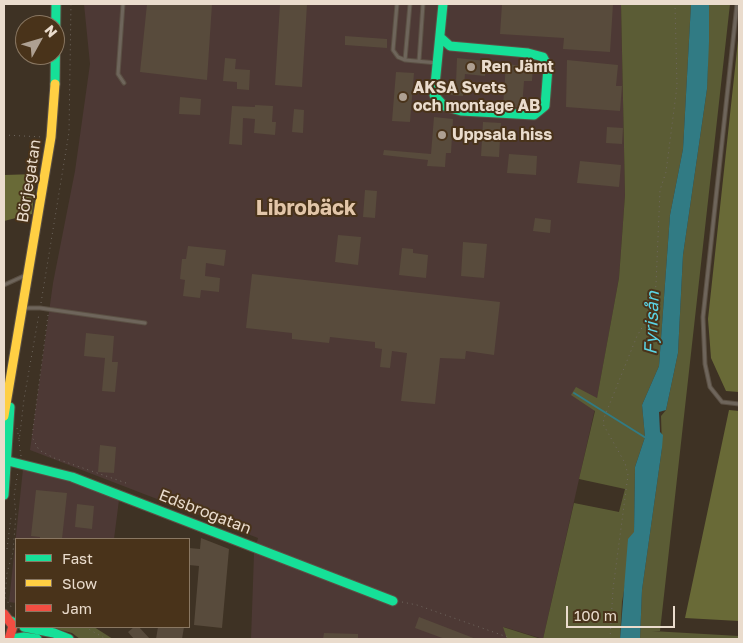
<!DOCTYPE html>
<meta charset="utf-8">
<style>
body{margin:0}
#map{position:relative;width:743px;height:643px;overflow:hidden;background:#3e3224;font-family:"Golos Text",sans-serif}
canvas{display:block}
.frame{position:absolute;inset:0;border:5px solid #eadccd;pointer-events:none}
.legend{position:absolute;left:15px;top:538px;width:175px;height:90px;box-sizing:border-box;background:#49331a;border:1px solid #897762;margin:0;padding:6px 9px;list-style:none;font-size:15px;color:#eadccd}
.legend li{display:flex;align-items:center;gap:10px;height:25px}
.legend b{width:25px;border:1px solid #897762}
.north{position:absolute;left:15px;top:15px;width:50px;height:50px;box-sizing:border-box;background:#49331a;border:1px solid #897762;border-radius:50%;rotate:51deg;font-size:14px;font-weight:700;line-height:20px;text-align:center;color:#eadccd}
.north::after{content:'';display:block;margin:auto;width:18px;height:22px;background:#aea092;clip-path:polygon(50% 0,100% 100%,50% 72%,0 100%)}
.scale{position:absolute;left:566px;top:606px;width:109px;height:22px;box-sizing:border-box;border:2px solid #eadccd;border-top:0;padding-left:6px;font-size:15px;line-height:18px;white-space:nowrap;color:#eadccd;-webkit-text-stroke:4px #49331a;paint-order:stroke}
</style>
<div id="map">
<canvas width="743" height="643"></canvas>
<div class="frame"></div>
<ul class="legend">
<li><b style="height:6px;background:#16e098"></b>Fast</li>
<li><b style="height:6px;background:#ffcf43"></b>Slow</li>
<li><b style="height:6px;background:#f24e42"></b>Jam</li>
</ul>
<div class="north">N</div>
<div class="scale">100 m</div>
</div>
<script>
const ctx = document.querySelector('canvas').getContext('2d');
ctx.lineJoin = 'round';
function fill(path, color) { ctx.fillStyle = color; ctx.fill(path, 'evenodd'); }
const toPath = rows => new Path2D(rows.map(r => 'M' + r).join(''));
function stroke(path, color, width, dash) { ctx.strokeStyle = color; ctx.lineWidth = width; ctx.lineCap = dash ? 'butt' : 'round'; ctx.setLineDash(dash || []); ctx.stroke(path); }
function write(font, color, halo, rows, align = 'center') {
  ctx.font = font + ' "Golos Text",sans-serif'; ctx.lineWidth = 4; ctx.setLineDash([]); ctx.textBaseline = 'middle'; ctx.strokeStyle = halo; ctx.fillStyle = color; for (const [text, x, y, turn = 0] of rows) {
    ctx.save(); ctx.translate(x, y); ctx.rotate((+turn || 0) * Math.PI / 180); ctx.textAlign = isNaN(turn) ? turn : align; if (halo) ctx.strokeText(text, 0, 0); ctx.fillText(text, 0, 0); ctx.restore();
  }
}
const industrial = toPath([
 [84,4,621,4,625,195,619,278,596,404,543,639,504,627,507,639,251,639,254,554,258,538,30,450,53,283,75,171,90,64],
 [23,469,83,484,119,500,114,539,16,539,16,603,9,602]
]);
const green = toPath([
 [621,4,691,4,683,149,670,215,659,366,642,405,645,437,635,467,634,533,622,602,620,639,543,639,574,503,619,512,625,489,579,479,595,411,571,395,576,387,597,398,619,278,625,195],
 [709,4,730,4,660,631,652,631,739,636,739,639,640,639,642,590,662,448,661,416,666,410,678,353,683,255,707,89],
 [49,627,94,627,113,639,80,639,72,633],
 [503,627,541,639,507,639]
]);
const forest = toPath([
 [739,31,739,392,726,391,711,358,708,319],
 [36,174,32,214,4,221,4,175],
 [729,410,739,411,739,621,685,618]
]);
const water = toPath([
 [691,4,709,4,709,42,707,89,683,255,678,353,666,410,659,412,660,432,663,435,662,448,642,590,640,639,620,639,628,539,634,532,635,467,645,437,642,405,659,366,670,215,683,149]
]);
const stream = toPath([
 [574,393,646,438]
]);
const building = toPath([
 [147,4,212,4,207,80,140,72],
 [280,4,307,4,302,87,275,85],
 [502,4,613,4,610,52,563,49,564,38,500,34],
 [345,36,387,39,387,48,345,45],
 [225,58,236,59,235,69,250,70,249,90,237,89,237,82,223,81],
 [457,58,486,61,485,76,465,74,463,96,450,95,450,82,456,83],
 [567,60,618,65,616,86,622,86,620,111,566,107],
 [506,64,533,67,532,81,524,81,522,108,503,106],
 [396,72,414,73,410,122,392,121],
 [180,97,201,99,200,115,179,114],
 [255,105,273,106,272,122,276,122,275,135,254,133,255,119,243,118,242,145,229,144,232,106,255,107],
 [294,109,304,110,303,133,292,132],
 [434,117,453,119,451,153,446,153,445,167,427,166,428,160,383,155,384,150,431,154],
 [483,122,501,123,499,157,481,156],
 [607,127,623,128,622,144,606,143],
 [509,154,537,156,536,175,507,173],
 [580,161,621,165,619,187,577,183],
 [365,190,377,191,375,218,363,217],
 [535,218,551,220,550,233,533,231],
 [338,235,361,237,358,265,335,262],
 [463,242,487,244,484,278,461,276],
 [188,246,226,250,224,266,206,263,205,276,220,278,219,292,201,290,200,298,183,296,185,280,180,279,182,259,186,259],
 [402,248,413,249,413,253,428,255,426,278,399,275],
 [252,274,500,302,494,355,466,351,465,359,440,358,435,404,401,401,407,353,392,351,390,368,380,367,382,349,375,348,375,342,330,337,329,343,292,339,292,333,246,328],
 [86,333,114,336,112,362,118,362,115,392,102,391,105,358,84,356],
 [100,445,116,447,114,473,98,472],
 [36,490,67,493,62,539,40,539,40,537,31,536],
 [77,504,94,506,92,529,75,527],
 [201,538,229,549,222,628,194,625,199,566,189,565,189,548,200,549],
 [419,617,476,639,445,639,415,628],
 [134,627,139,627,150,639,134,639,128,632],
 [158,627,184,627,182,639,156,639],
 [324,633,358,634,358,639,323,639]
]);
const path = toPath([
 [4,135,43,137],
 [41,303,69,132,71,4],
 [48,315,32,437,39,450,54,458,126,483],
 [17,428,19,439],
 [21,456,19,442,24,399,39,314],
 [7,549,11,517],
 [402,602,417,605,513,639],
 [16,608,10,606,5,597,7,573,13,552,16,514,14,496,18,471],
 [85,627,106,639],
 [610,639,613,589,628,475,625,463,603,424,604,418,637,336,652,311,656,285,660,190,666,172,677,86,675,4]
]);
const lane = toPath([
 [123,4,118,74,124,83],
 [397,4,393,50,398,57,405,60],
 [410,4,405,60,437,63],
 [737,4,703,317,705,364,710,387,722,402,739,404],
 [419,61,423,4],
 [4,285,26,275],
 [24,308,40,308,145,323]
]);
const fast = toPath([
 [440,37,450,46,528,53,543,57,548,67,545,106,534,115,461,111,444,106,434,95,443,4],
 [55,84,56,4],
 [4,460,72,477,393,601],
 [4,495,10,407],
 [11,621,16,624],
 [24,627,54,633,69,639],
 [11,639,24,637,37,639]
]);
const slow = toPath([
 [4,416,51,137,55,84]
]);
const jam = toPath([
 [4,614,13,626,9,639]
]);
const markers = [
 [471,67,5,"#aea092"],
 [403,97,5,"#aea092"],
 [442,135,5,"#aea092"]
];
const poiNames = [
 ["Ren Jämt",481,67],
 ["AKSA Svets",413,88],
 ["och montage AB",413,106],
 ["Uppsala hiss",452,135]
];
const streetNames = [
 ["Börjegatan",29,181,-81],
 ["Edsbrogatan",205,512,21]
];
const waterNames = [
 ["Fyrisån",652,323,-88]
];
const districtNames = [
 ["Librobäck",306,208]
];
fill(industrial, '#4d3935');
fill(green, '#5b5c35');
fill(forest, '#696a37');
fill(water, '#317b84');
stroke(stream, '#317b84', 2);
fill(building, '#584b3c');
stroke(lane, '#5b5044', 5);
stroke(fast, '#5b5044', 11);
stroke(slow, '#5b5044', 11);
stroke(jam, '#5b5044', 11);
stroke(path, '#706860', 1, [1, 4]);
stroke(lane, '#6e655b', 3);
stroke(fast, '#16e098', 9);
stroke(slow, '#ffcf43', 9);
stroke(jam, '#f24e42', 9);
for (const [x, y, r, color] of markers) { const dot = new Path2D(); dot.arc(x, y, r, 0, 2 * Math.PI); ctx.fillStyle = color; ctx.fill(dot); stroke(dot, '#49331a', 2); }
write('bold 16px', '#eadccd', '#49331a', poiNames, 'left');
write('16px', '#eadccd', '#49331a', streetNames);
write('italic 18px', '#5bd4e5', '#49331a', waterNames);
write('bold 21px', '#e2c6a9', '#49331a', districtNames);
</script>
